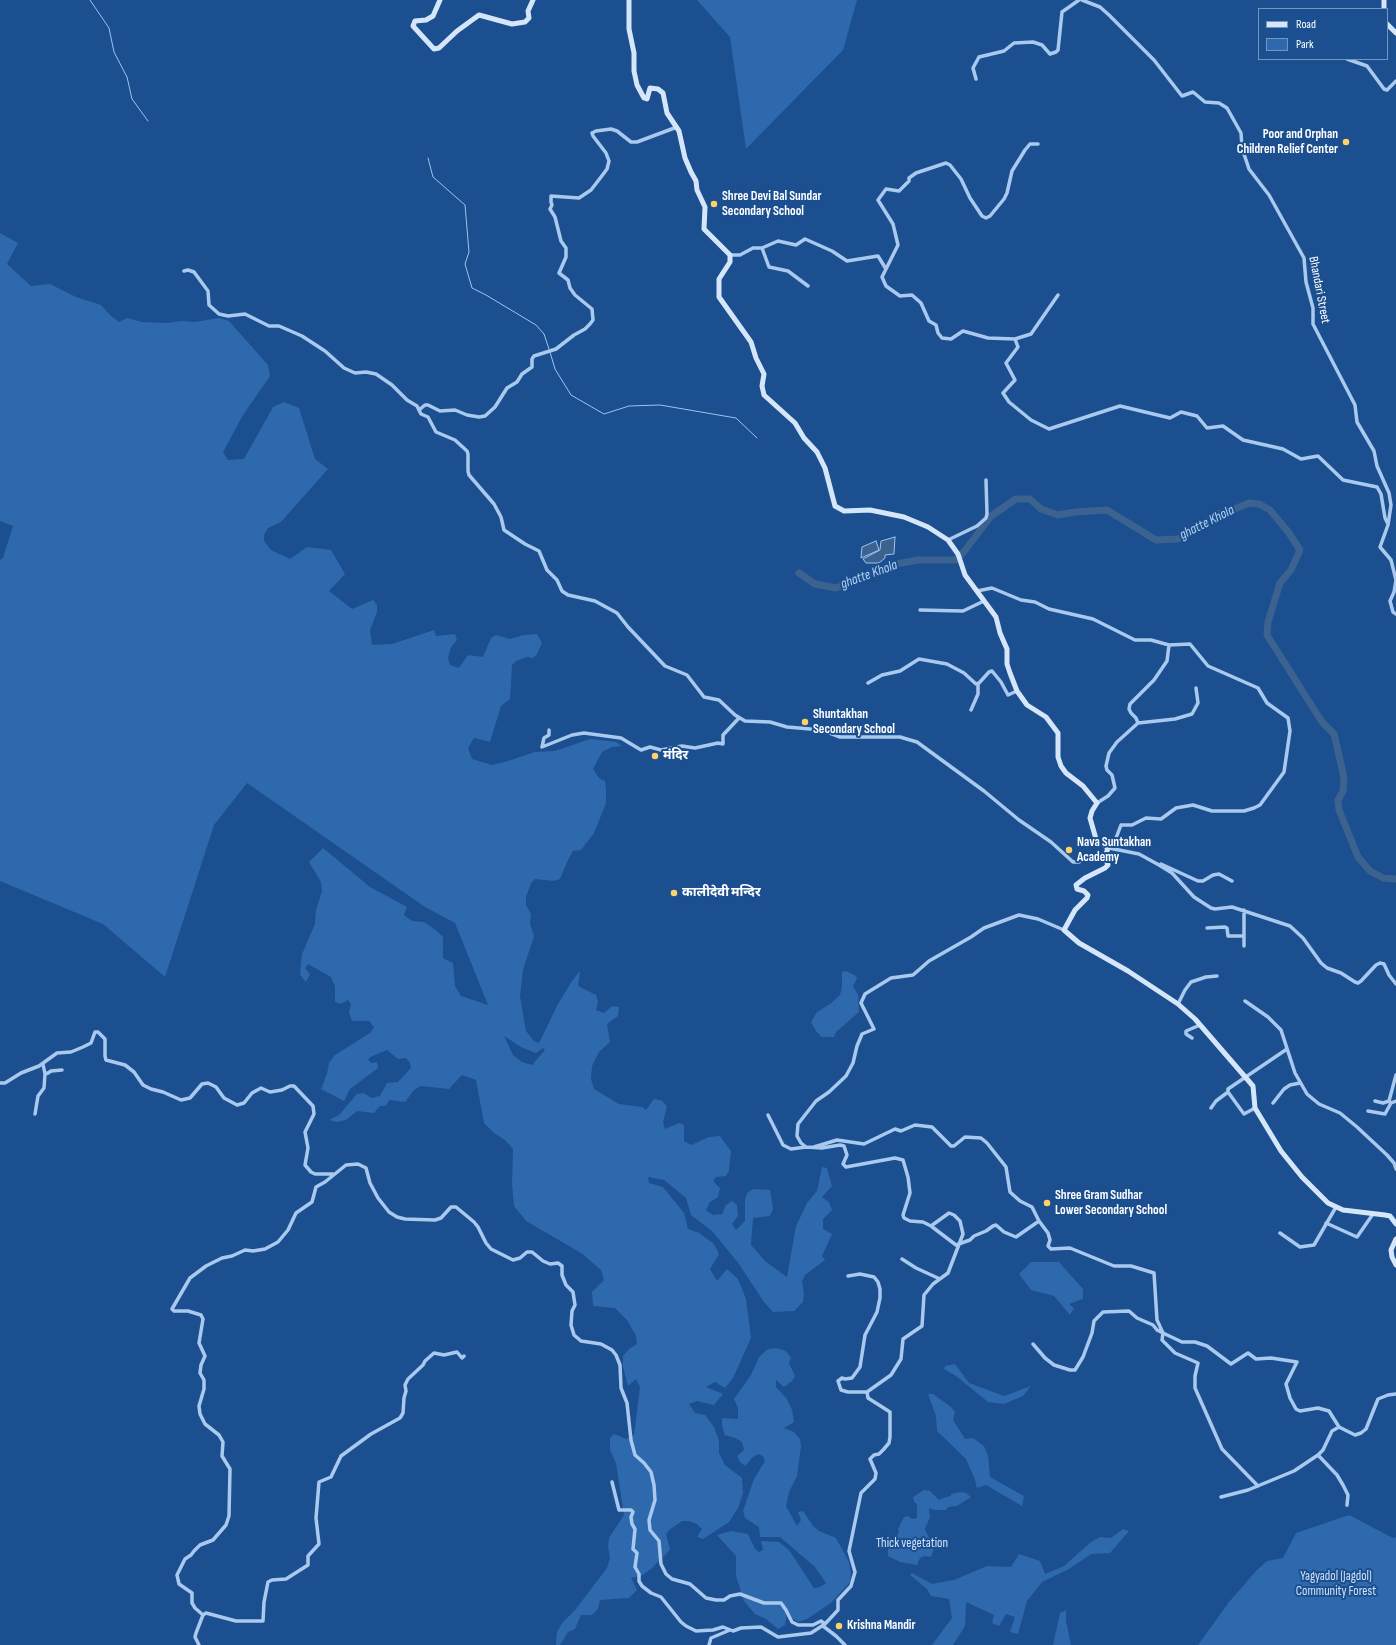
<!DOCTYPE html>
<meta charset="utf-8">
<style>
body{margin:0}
#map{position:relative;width:1396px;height:1645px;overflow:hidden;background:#1b4f8f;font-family:"Sofia Sans Condensed",sans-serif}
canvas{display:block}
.legend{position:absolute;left:1258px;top:8px;width:130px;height:52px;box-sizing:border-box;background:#1b4f8f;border:1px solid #7695bc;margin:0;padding:5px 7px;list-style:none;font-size:12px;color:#fff}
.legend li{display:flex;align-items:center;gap:8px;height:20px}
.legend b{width:20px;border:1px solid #7695bc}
</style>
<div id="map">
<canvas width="1396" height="1645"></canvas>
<ul class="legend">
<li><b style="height:5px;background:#d6e6fa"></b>Road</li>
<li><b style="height:11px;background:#2e69ad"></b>Park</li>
</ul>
</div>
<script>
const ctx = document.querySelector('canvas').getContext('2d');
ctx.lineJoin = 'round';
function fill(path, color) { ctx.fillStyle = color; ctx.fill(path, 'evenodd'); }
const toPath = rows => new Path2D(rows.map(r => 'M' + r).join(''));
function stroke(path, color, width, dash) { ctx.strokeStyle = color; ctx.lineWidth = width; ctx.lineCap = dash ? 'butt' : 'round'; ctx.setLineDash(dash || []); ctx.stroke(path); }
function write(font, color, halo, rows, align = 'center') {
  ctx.font = font + ' "Sofia Sans Condensed","Noto Sans Devanagari",sans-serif'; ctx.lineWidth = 4; ctx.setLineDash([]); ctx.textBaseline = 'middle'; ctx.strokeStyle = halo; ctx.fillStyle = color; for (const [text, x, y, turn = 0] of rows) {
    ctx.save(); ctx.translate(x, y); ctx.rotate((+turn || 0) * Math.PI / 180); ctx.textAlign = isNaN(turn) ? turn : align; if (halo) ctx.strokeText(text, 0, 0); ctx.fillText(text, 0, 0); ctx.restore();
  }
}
const green = toPath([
 [697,0,857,0,843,50,746,149,730,37],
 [0,233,18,243,7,264,31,286,50,284,76,297,101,305,110,315,119,322,127,318,142,322,167,323,181,321,195,322,219,318,229,321,268,365,270,376,243,415,223,452,228,460,244,459,273,407,284,402,299,408,315,459,328,469,281,522,268,528,264,535,264,541,271,550,290,559,307,547,331,550,345,574,329,591,352,609,373,600,377,605,377,612,370,630,372,645,392,644,434,630,436,636,455,634,457,640,451,647,448,658,450,665,459,668,468,655,483,657,491,638,496,635,510,639,524,635,537,634,542,643,537,654,533,658,527,657,516,661,512,665,510,699,501,706,490,742,474,738,468,748,472,759,492,765,505,762,535,752,555,751,590,739,616,742,622,746,612,747,602,752,593,769,599,778,605,781,606,789,606,803,594,833,581,850,573,851,568,860,560,879,553,881,535,879,531,883,526,897,526,905,531,914,530,924,534,936,523,970,520,996,526,1031,534,1041,539,1043,558,1004,572,981,580,971,578,986,596,995,598,1002,596,1010,604,1013,612,1006,619,1007,618,1016,607,1024,610,1042,599,1052,592,1066,591,1079,594,1089,619,1104,642,1107,646,1110,654,1099,661,1100,667,1106,663,1122,665,1129,679,1123,684,1125,684,1141,691,1145,709,1137,720,1136,731,1151,729,1171,726,1176,716,1177,713,1181,720,1188,718,1197,710,1202,706,1210,713,1215,722,1214,726,1205,732,1201,737,1205,738,1216,732,1224,736,1230,745,1221,745,1199,747,1193,753,1189,770,1190,773,1209,770,1216,753,1218,751,1245,765,1261,787,1277,796,1226,807,1203,817,1191,822,1167,827,1168,832,1186,822,1197,829,1202,832,1210,823,1219,823,1229,832,1234,822,1256,825,1260,805,1275,802,1282,804,1293,803,1302,794,1311,773,1312,764,1302,739,1264,713,1232,691,1215,686,1198,664,1180,648,1177,649,1183,663,1187,684,1213,688,1229,699,1233,714,1244,719,1254,710,1269,717,1281,727,1269,738,1279,746,1299,751,1338,733,1378,725,1388,715,1382,706,1387,723,1394,714,1405,697,1401,689,1404,695,1413,705,1415,714,1427,719,1441,719,1453,725,1465,742,1478,743,1493,738,1508,729,1522,703,1539,697,1537,702,1529,697,1524,689,1521,682,1521,669,1530,666,1534,670,1550,651,1569,641,1576,631,1578,637,1590,629,1598,600,1600,598,1609,592,1615,581,1615,575,1629,568,1632,560,1645,556,1645,557,1632,562,1623,575,1610,607,1568,610,1558,608,1547,609,1538,624,1515,616,1463,610,1450,610,1438,614,1434,626,1439,634,1435,640,1387,636,1379,628,1386,623,1367,623,1356,629,1349,637,1344,636,1336,627,1320,615,1308,593,1306,592,1292,604,1280,601,1270,581,1253,526,1221,514,1206,512,1184,513,1149,505,1140,494,1133,484,1123,476,1080,462,1075,449,1089,421,1086,414,1090,405,1102,390,1100,385,1106,380,1106,374,1113,357,1111,346,1120,337,1122,329,1120,339,1115,357,1094,364,1093,371,1098,380,1096,387,1083,398,1082,411,1068,410,1063,406,1058,398,1059,387,1050,370,1057,368,1060,372,1063,377,1062,378,1068,350,1089,344,1101,321,1089,327,1074,329,1063,335,1055,370,1033,374,1027,369,1021,352,1021,349,1012,351,1004,348,1000,341,1004,335,1002,335,986,331,977,308,964,305,968,310,974,306,982,300,975,302,954,315,924,316,910,322,891,321,882,309,862,323,848,370,887,407,907,404,915,412,921,424,922,437,931,443,937,443,958,453,963,455,986,461,996,488,1005,455,923,425,907,247,783,214,825,165,977,103,924,0,881,0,560,3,558,13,526,0,521],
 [504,1036,521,1047,536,1053,543,1048,545,1050,532,1065,522,1062,513,1055],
 [846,971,856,976,857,979,853,986,858,995,859,1012,836,1032,834,1037,822,1037,816,1031,811,1022,817,1012,830,1004,840,995,842,987,842,972],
 [1031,1262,1059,1262,1083,1289,1083,1299,1069,1304,1074,1308,1070,1315,1054,1296,1031,1290,1019,1274],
 [776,1348,786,1351,791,1358,789,1363,795,1376,792,1381,784,1387,776,1380,776,1387,787,1399,792,1410,794,1422,784,1428,794,1432,800,1439,801,1446,797,1476,789,1492,786,1506,797,1526,801,1520,798,1512,803,1511,813,1526,819,1531,836,1538,849,1562,851,1573,850,1582,831,1603,807,1619,798,1622,792,1618,789,1612,787,1613,785,1625,778,1629,766,1619,755,1614,744,1601,736,1576,736,1556,717,1535,731,1531,748,1534,755,1549,759,1552,763,1550,761,1541,779,1542,789,1550,814,1588,820,1587,826,1583,815,1567,780,1537,760,1537,759,1527,745,1518,743,1511,754,1479,765,1461,763,1456,758,1454,753,1457,745,1466,740,1462,737,1456,744,1450,742,1442,735,1438,725,1435,722,1426,722,1418,738,1419,738,1408,734,1399,751,1375,759,1357,768,1349],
 [955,1364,969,1383,1004,1396,1031,1386,1023,1396,1004,1404,988,1402,956,1376,944,1369,945,1366],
 [933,1394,951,1407,955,1412,953,1420,965,1439,973,1438,984,1446,988,1456,990,1477,1024,1496,1022,1506,986,1485,977,1488,974,1477,966,1459,937,1431,936,1416,928,1394],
 [924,1490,930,1491,939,1500,943,1498,951,1496,951,1494,961,1492,966,1493,971,1497,957,1506,948,1507,946,1510,934,1510,929,1508,930,1517,925,1529,929,1538,935,1536,934,1548,931,1557,925,1556,920,1558,917,1565,900,1562,888,1556,888,1549,894,1546,894,1541,897,1536,899,1532,898,1529,904,1517,908,1516,912,1519,917,1518,917,1504,914,1502,913,1497],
 [1349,1515,1393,1538,1396,1537,1396,1645,1198,1645,1229,1602,1257,1570,1267,1561,1283,1558,1296,1533],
 [1123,1529,1129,1531,1110,1553,1091,1554,1069,1569,1042,1582,1027,1601,1018,1634,1010,1632,1015,1617,1006,1614,999,1626,992,1623,994,1615,966,1602,965,1626,953,1645,932,1645,952,1618,949,1599,931,1596,927,1589,910,1575,912,1573,932,1584,954,1580,987,1566,1011,1567,1019,1554,1040,1561,1045,1574,1064,1566,1091,1542,1100,1537,1111,1538],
 [1066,1610,1066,1621,1071,1645,1053,1645,1060,1613]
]);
const water = toPath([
 [895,537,894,554,885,555,885,558,879,563,866,563,863,559,880,550,881,541,895,537],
 [876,541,879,550,861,558,862,547,876,541]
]);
const stream = toPath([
 [90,0,109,28,114,52,127,77,132,99,148,121],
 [428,158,433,177,465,205,469,252,465,264,472,288,486,295,536,325,544,334,549,349],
 [550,352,555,369,571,395,604,414,629,406,660,405,736,418,757,438]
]);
const river = toPath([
 [799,573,815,584,836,588,863,578,891,565,918,560,955,560,963,553,991,516,1016,499,1030,499,1041,509,1058,515,1075,512,1107,510,1156,540,1178,539,1200,527,1218,514,1230,511,1249,503,1259,504,1270,510,1289,533,1300,550,1291,570,1280,583,1268,622,1267,635,1322,722,1334,734,1344,777,1343,791,1338,800,1339,810,1358,857,1370,871,1383,878,1396,879]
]);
const street = toPath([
 [1082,0,1100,7,1109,15,1154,60,1182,96,1193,92,1205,102,1219,103,1227,108,1241,133,1242,148,1249,169,1269,195,1304,258,1306,282,1313,308,1313,324,1355,405,1357,422,1374,451,1377,466,1389,493,1391,505,1388,525,1380,547,1391,560,1396,580,1394,592,1390,601,1393,612,1396,614],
 [1347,59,1367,66,1384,89,1387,90,1396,81],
 [976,79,973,68,979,57,1004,51,1014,43,1033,42,1042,45,1050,54,1056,52,1058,50,1062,12,1079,0],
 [762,248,769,267,788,271,808,286],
 [730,255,740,255,753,248,762,248,778,241,796,245,805,239,832,251,847,261,878,256,886,269,882,277,886,286,900,296,912,295,921,303,929,321,936,325,938,333,942,338,951,339,963,331,988,338,1015,339,1031,334,1058,295],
 [886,269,898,245,893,224,878,200,886,189,899,191,909,181,909,178,916,173,946,163,950,165,961,179,970,198,982,216,986,218,990,216,1004,199,1007,193,1012,171,1025,150,1030,144,1038,144],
 [184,271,188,270,194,272,208,291,209,305,219,314,228,316,245,314,269,326,279,326,302,336,325,351,344,368,355,373,366,372,376,374,392,385,407,400,417,406,421,414,428,417,436,432,455,440,467,451,468,454,468,471,469,475,494,504,501,517,504,530,525,544,539,551,547,570,557,580,562,591,568,595,595,601,617,613,628,627,665,666,687,675,704,697,719,700,735,715,745,721,770,722,787,727,822,730,840,737,900,737,917,742,984,791,1019,820,1051,842,1073,862,1079,862,1088,858,1105,857],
 [1015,339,1018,347,1006,363,1015,380,1003,393,1009,402,1031,420,1049,429,1120,406,1170,418,1181,412,1197,416,1207,428,1223,426,1243,440,1283,449,1301,459,1318,456,1343,480,1377,487,1381,494,1385,518,1388,524],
 [419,410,425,405,428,405,440,411,455,410,467,415,479,417,485,416,495,407,507,388,517,382,522,374,532,367,532,359,534,356,556,349,574,335,585,329,590,324,593,320,592,309,575,295,570,288,568,280,559,273,566,257,566,248,561,241,555,217,550,209,552,205,551,202,551,196,579,198,591,190,601,177,607,169,609,161,606,153,593,136,592,133,596,131,611,129,617,131,631,142,637,142,677,127],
 [948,540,977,526,986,518,987,514,986,480],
 [977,591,992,588,1021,600,1035,602,1049,609,1093,619,1135,640,1151,640,1169,645,1190,644,1208,666,1258,688,1267,703,1288,718,1290,731,1284,772,1260,805,1254,808,1244,811,1212,811,1193,805,1176,808,1161,819,1146,818,1132,825,1121,825,1113,846,1108,848],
 [920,610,963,611,984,601],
 [868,683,882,675,900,671,919,659,947,664,964,673,976,684,979,683,989,672,992,671,1001,682,1008,695,1017,691],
 [971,710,978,694,978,684],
 [1138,723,1136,718,1131,713,1129,709,1130,704,1154,680,1167,661,1169,645],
 [549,730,549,735,544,738,542,747,572,735,584,733,621,738,641,750,650,747,661,750,682,746,695,748,718,743,723,744,723,735,739,718],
 [1097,803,1108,796,1115,788,1112,775,1107,770,1106,766,1109,753,1117,742,1138,723,1175,719,1192,714,1198,703,1196,688],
 [1109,848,1139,854,1159,865,1172,873,1194,897,1211,908,1215,909,1232,907,1290,926,1303,938,1321,963,1327,968,1341,973,1355,982,1358,983,1361,981,1376,965,1380,963,1384,964,1389,975,1396,984],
 [1161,864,1198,881,1203,881,1213,875,1219,874,1232,881],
 [1207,928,1225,927,1227,928,1228,936,1244,936],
 [1244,946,1244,910],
 [1245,1001,1268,1017,1281,1030,1295,1073,1307,1094,1319,1104,1340,1113,1357,1127,1387,1155,1394,1163,1396,1169],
 [1178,1004,1185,990,1191,982,1206,977,1217,976],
 [1192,1038,1186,1034,1186,1031,1200,1025],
 [43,1064,45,1074,48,1073,51,1071,62,1070],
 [0,1083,5,1083,21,1073,39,1066,57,1053,71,1052,83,1047,91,1043,95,1032,98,1032,105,1039,105,1056,106,1060,125,1065,134,1072,143,1085,151,1089,163,1092,181,1100,190,1098,202,1084,208,1083,216,1087,224,1098,237,1105,244,1103,252,1093,261,1088,270,1092,282,1090,290,1086,294,1086,313,1106,314,1114,305,1132,308,1148,305,1165,311,1172,315,1174,333,1174],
 [1228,1092,1244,1114,1255,1108],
 [1375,1101,1383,1103,1389,1101,1391,1103,1396,1101],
 [1389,1101,1396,1075],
 [1273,1103,1284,1089,1290,1085,1300,1083],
 [1211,1108,1216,1101,1228,1092,1228,1089,1287,1049],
 [1368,1111,1385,1114,1391,1103],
 [35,1114,38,1096,44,1088,45,1074],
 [768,1115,783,1145,791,1149,806,1147],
 [814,1147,837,1140,864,1144,895,1129,901,1131,915,1125,932,1127,951,1146,954,1146,965,1137,981,1138,987,1143,1006,1167,1010,1192,1020,1201,1032,1207,1039,1221,1048,1233,1050,1240,1048,1246,1051,1249,1070,1248,1114,1266,1131,1266,1154,1273,1157,1320,1163,1333,1182,1342,1195,1342,1207,1346,1231,1364,1248,1353,1256,1359,1271,1358,1297,1362,1286,1384,1290,1398,1296,1409,1300,1411,1318,1408,1329,1411,1339,1427,1355,1435,1361,1433,1366,1429,1378,1399,1388,1395,1396,1394],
 [1326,1223,1357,1237,1373,1214],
 [931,1226,956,1245,970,1240,974,1236,986,1231,993,1226,996,1225,1004,1232,1016,1237,1039,1221],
 [1280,1233,1300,1247,1314,1245,1336,1207],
 [902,1259,916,1268,940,1279],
 [848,1276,860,1274,874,1277,878,1282,880,1289,880,1298,877,1312,865,1335,860,1367,852,1378,845,1379,842,1378,838,1381,841,1390,848,1392,867,1392],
 [1033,1344,1045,1358,1054,1365,1070,1370,1075,1370,1083,1357,1092,1333,1094,1321,1103,1312,1129,1311,1137,1318,1153,1325,1157,1330,1163,1333,1162,1340,1175,1353,1198,1363,1195,1376,1195,1388,1222,1449,1258,1486],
 [1318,1455,1337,1475,1343,1485,1348,1495,1347,1505],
 [612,1482,619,1510,631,1510,633,1512,631,1517,632,1524,635,1529,633,1549,637,1553,635,1567,639,1574,639,1581,642,1586,651,1593,661,1597,681,1622,686,1626,696,1631,713,1630,723,1627,733,1631,741,1628,761,1627,778,1637,811,1633,825,1624,838,1610,838,1600,851,1586,855,1572,849,1551,861,1493,875,1479,876,1473,870,1459,874,1455,879,1454,883,1450,889,1443,890,1437,890,1412,868,1398,867,1392,891,1375,901,1359,903,1339,922,1326,924,1295,933,1284,948,1273,963,1234,960,1221,954,1215,949,1213,931,1226,923,1222,910,1221,904,1218,903,1215,910,1193,908,1177,903,1160,895,1158,846,1167,843,1164,847,1155,844,1146,840,1145,822,1148,806,1147,801,1143,797,1136,798,1124,816,1101,829,1092,846,1076,853,1063,857,1046,862,1034,874,1029,861,1003,865,994,891,978,913,975,929,961,971,937,984,928,1019,915,1038,919,1064,930],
 [1221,1497,1248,1490,1294,1471,1318,1455,1323,1450,1332,1431,1339,1427],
 [203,1615,195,1608,192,1603,192,1593,179,1584,177,1575,185,1559,191,1555,194,1551,200,1545,213,1540,226,1525,229,1516,230,1469,222,1456,223,1442,219,1435,205,1424,200,1414,199,1406,204,1389,204,1380,200,1373,201,1365,205,1356,199,1343,203,1319,201,1315,188,1311,174,1311,172,1309,190,1278,206,1266,222,1258,232,1256,245,1250,253,1251,265,1249,278,1242,288,1230,296,1213,312,1202,316,1187,325,1182,346,1165,358,1164,366,1168,370,1183,378,1198,389,1212,397,1217,405,1219,435,1220,441,1218,451,1207,456,1207,474,1222,478,1227,486,1243,491,1249,513,1260,520,1258,527,1252,532,1252,543,1261,550,1264,558,1263,562,1266,562,1275,566,1285,573,1292,575,1305,572,1311,571,1325,574,1335,581,1341,601,1344,612,1350,616,1355,620,1365,621,1388,627,1403,631,1440,635,1455,644,1463,651,1472,654,1485,655,1500,649,1520,650,1530,659,1541,661,1564,666,1574,672,1579,690,1584,706,1598,716,1600,724,1600,730,1596,740,1594,764,1603,781,1603,786,1610,792,1622,798,1625,813,1625,821,1621,825,1624],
 [823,1626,836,1636,845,1645],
 [199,1645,195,1637,196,1633,203,1615,206,1613,236,1621,263,1621,264,1602,268,1582,272,1580,286,1579,308,1565,308,1556,319,1544,316,1518,319,1482,331,1477,341,1456,371,1434,400,1418,403,1413,404,1398,406,1391,405,1385,408,1379,423,1365,425,1361,434,1353,444,1355,457,1352,462,1358,464,1356],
 [709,1645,711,1638,730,1630]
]);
const secondary = toPath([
 [440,0,433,16,426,20,415,21,413,26,434,49,439,48,457,31,479,15,512,24,525,22,529,18,528,11,533,0],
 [629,0,629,29,634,53,634,71,637,85,644,98,647,99,650,88,658,89,663,93,667,113,679,131,685,158,691,172,696,181,697,190,705,207,704,229,730,255,730,262,719,279,719,297,751,342,756,358,764,374,762,386,764,395,795,423,804,438,817,452,825,468,835,506,844,511,870,510,904,517,928,527,948,540,958,554,965,575,996,617,1000,633,1007,649,1007,664,1010,673,1017,691,1027,705,1046,717,1058,733,1058,757,1061,766,1066,773,1083,786,1097,803,1092,811,1090,818,1096,839,1108,848,1105,857,1108,865,1105,868,1085,878,1076,885,1077,889,1084,891,1088,895,1087,898,1075,910,1064,930,1079,943,1128,971,1178,1004,1195,1019,1253,1086,1255,1108,1281,1151,1302,1177,1328,1203,1343,1210,1385,1215,1390,1216,1396,1224],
 [1384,0,1384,9],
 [1387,24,1396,33],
 [1396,1239,1391,1250,1392,1257,1396,1265]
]);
const markers = [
 [1346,142,4,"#ffd166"],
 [714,204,4,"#ffd166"],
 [805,722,4,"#ffd166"],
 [655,756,4,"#ffd166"],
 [1069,850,4,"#ffd166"],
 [674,893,4,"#ffd166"],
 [1047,1203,4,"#ffd166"],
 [839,1626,4,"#ffd166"]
];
const poiNames = [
 ["Poor and Orphan",1338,135,"right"],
 ["Children Relief Center",1338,150,"right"],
 ["Shree Devi Bal Sundar",722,197],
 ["Secondary School",722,212],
 ["Shuntakhan",813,715],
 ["Secondary School",813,730],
 ["मंदिर",663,756],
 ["Nava Suntakhan",1077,843],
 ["Academy",1077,858],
 ["कालीदेवी मन्दिर",682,893],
 ["Shree Gram Sudhar",1055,1196],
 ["Lower Secondary School",1055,1211],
 ["Krishna Mandir",847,1626]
];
const streetNames = [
 ["Bhandari Street",1319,290,79]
];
const parkNames = [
 ["Thick vegetation",912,1544],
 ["Yagyadol (Jagdol)",1336,1577],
 ["Community Forest",1336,1592]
];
const waterNames = [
 ["ghatte Khola",1207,523,-27],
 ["ghatte Khola",869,575,-20]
];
fill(green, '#2e69ad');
fill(water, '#3c6290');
stroke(water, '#9cc4f0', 1);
stroke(stream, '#9cc4f0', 1);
stroke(river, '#3c6290', 7);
stroke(street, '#a9c9ee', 3.5);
stroke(secondary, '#d6e6fa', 5);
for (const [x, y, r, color] of markers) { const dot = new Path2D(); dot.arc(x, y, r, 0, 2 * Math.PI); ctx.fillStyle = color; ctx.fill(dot); stroke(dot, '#1b4f8f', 1.5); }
write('bold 13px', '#fff', '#1b4f8f', poiNames, 'left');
write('13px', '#fff', '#1b4f8f', streetNames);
write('13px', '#cfe3fa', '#1b4f8f', parkNames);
write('italic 14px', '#b5d3f5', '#1b4f8f', waterNames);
</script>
